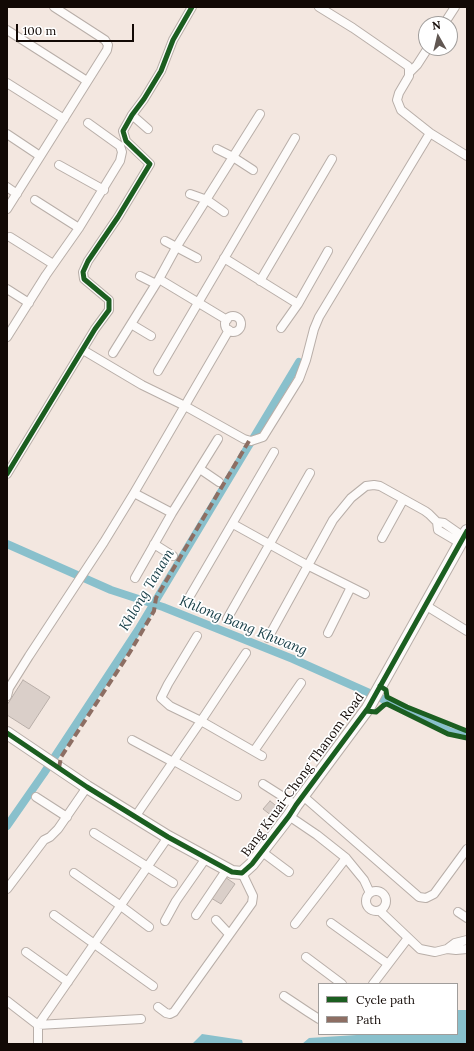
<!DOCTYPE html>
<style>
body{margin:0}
#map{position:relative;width:474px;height:1051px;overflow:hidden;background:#f3e7e0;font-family:Lora,serif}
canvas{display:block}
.frame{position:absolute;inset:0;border:8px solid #120905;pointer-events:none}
.legend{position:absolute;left:318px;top:983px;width:140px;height:52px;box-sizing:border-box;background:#fff;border:1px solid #a09d9b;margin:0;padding:5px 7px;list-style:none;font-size:12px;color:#120905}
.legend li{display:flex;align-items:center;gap:8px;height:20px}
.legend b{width:20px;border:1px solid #a09d9b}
.north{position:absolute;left:418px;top:16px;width:40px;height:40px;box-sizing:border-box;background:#fff;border:1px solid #a09d9b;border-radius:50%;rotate:352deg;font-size:11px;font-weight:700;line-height:16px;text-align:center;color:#120905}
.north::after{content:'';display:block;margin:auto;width:14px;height:18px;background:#615752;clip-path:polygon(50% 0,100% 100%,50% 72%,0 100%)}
.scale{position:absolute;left:16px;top:24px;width:118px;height:18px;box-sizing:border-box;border:2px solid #120905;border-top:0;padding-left:5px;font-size:12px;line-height:14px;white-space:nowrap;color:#120905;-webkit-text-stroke:3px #fff;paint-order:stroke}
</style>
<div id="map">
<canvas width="474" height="1051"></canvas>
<div class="frame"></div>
<ul class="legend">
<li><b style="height:5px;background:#1b5e20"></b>Cycle path</li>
<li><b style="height:5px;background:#8d6e63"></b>Path</li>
</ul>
<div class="north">N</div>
<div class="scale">100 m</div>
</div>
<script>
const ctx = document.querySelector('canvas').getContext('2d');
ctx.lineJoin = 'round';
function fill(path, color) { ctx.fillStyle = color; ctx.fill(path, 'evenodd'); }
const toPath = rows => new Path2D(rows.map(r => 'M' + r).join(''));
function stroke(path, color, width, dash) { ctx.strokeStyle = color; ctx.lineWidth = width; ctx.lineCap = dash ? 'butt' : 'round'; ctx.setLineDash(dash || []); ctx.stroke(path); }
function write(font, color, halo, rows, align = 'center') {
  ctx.font = font + ' Lora,serif'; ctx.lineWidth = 3.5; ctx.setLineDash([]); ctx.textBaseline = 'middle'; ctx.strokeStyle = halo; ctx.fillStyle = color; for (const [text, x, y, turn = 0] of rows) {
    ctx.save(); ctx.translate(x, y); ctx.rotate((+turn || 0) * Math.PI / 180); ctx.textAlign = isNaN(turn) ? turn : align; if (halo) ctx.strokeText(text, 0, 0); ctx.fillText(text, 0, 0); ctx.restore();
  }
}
const water = toPath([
 [457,1010,467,1010,467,1044,302,1044,309,1038,372,1034,457,1034],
 [202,1034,242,1040,243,1044,192,1044]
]);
const canal = toPath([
 [7,544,111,590,163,607,293,659,385,700,451,732,467,736],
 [7,826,44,773,138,630,299,362]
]);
const building = toPath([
 [23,680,50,697,29,729,7,715,7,705,23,680],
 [270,801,279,808,272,816,263,809,270,801],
 [225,877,235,884,221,904,211,898,225,877]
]);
const street = toPath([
 [319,7,353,28,408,66,409,69,409,76,399,93,397,100,401,110,430,133,467,156],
 [444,24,455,7],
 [7,30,87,81],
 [410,72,417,65,428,48],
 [7,83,64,119],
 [132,115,148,129],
 [7,134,40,156],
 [217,149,233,157,253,170],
 [59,165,104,190],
 [7,187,17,194],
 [190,194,207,200,224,212],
 [35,200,79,228],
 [7,209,107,50,108,45,105,40,54,7],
 [10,237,53,264],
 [165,241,197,258],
 [224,258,298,304],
 [140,276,156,284],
 [159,279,227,320],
 [260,281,332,159],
 [7,289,29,303],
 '225 324a8 8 0 1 1 16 0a8 8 0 1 1-16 0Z',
 [131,324,151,336],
 [281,328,298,304,328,251],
 [7,337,46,275,79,228,120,161,122,152,120,146,88,123],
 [83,350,142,385,185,406,244,439,251,441,263,437,299,379,306,360,314,329,319,317,430,133],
 [113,353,159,279,177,246,260,114],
 [158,371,295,138],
 [200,469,219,482],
 [7,474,95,329,109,310,109,300,84,279,83,272,88,261,118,217,150,164,126,141,123,131,132,115,144,99,161,71,173,40,192,7],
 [134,493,172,513],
 [437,522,444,523,464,537],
 [233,524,307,565,365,594],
 [382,538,403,500],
 [154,544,173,556],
 [135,578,172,513,218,439],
 [187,601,274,452],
 [425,605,467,631],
 [227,619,310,473],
 [328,633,351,587],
 [197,636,168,684,161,698,170,706,201,721,262,756],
 [268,638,333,520,351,498,366,486,374,485,380,486,425,511,429,514,437,522,438,530,460,543],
 [7,696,9,688,29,656,104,542,134,493,229,330],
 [132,740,173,762],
 [254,751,301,683],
 [174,761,237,796],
 [263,784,296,805],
 [303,796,419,897,426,898,434,894,467,849],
 [36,797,67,817],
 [289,816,317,835,346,858,364,880,370,893],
 [135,817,201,721,246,653],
 [94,833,173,883],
 [261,851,289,872],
 [74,873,121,906,149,927],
 [7,889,44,840,50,837,58,829,87,787],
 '366 901a10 10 0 1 1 20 0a10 10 0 1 1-20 0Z',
 [380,911,420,949,435,952,447,949,456,950,467,949],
 [458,912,467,918],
 [54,915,153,986],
 [196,915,227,869],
 [216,920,229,934],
 [165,921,176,901,206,858],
 [331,923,388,964],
 [295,924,346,858],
 [447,949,455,943,467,940],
 [26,952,68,982],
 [306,957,342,984],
 [373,984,408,938],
 [284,996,308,1012,319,1019],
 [7,1001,38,1025,141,1019],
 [158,1007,166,1013,170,1014,174,1012,252,903,253,896,242,873],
 [38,1044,38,1025,168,837]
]);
const secondary = toPath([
 [7,733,87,787,168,837,232,872,242,873,252,864,289,816,296,805,368,708,467,531]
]);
const quiet = toPath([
 [59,768,61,757,130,652,154,611,156,598,249,441]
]);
const cycleway = toPath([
 [7,474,95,329,109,310,109,300,84,279,83,272,88,261,118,217,150,164,126,141,123,131,132,115,144,99,161,71,173,40,192,7],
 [380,686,386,690,387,697,407,707,467,731],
 [366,711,376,712,384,705,387,704,448,734,467,738],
 [7,733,87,787,168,837,232,872,242,873,252,864,289,816,296,805,368,708,467,531]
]);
const streetNames = [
 ["Bang Kruai-Chong Thanom Road",303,775,-54]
];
const waterNames = [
 ["Khlong Tanam",147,590,-59],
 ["Khlong Bang Khwang",243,626,22]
];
fill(water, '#89c0cc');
stroke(canal, '#89c0cc', 8);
fill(building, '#dacfc9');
stroke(building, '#b8aea8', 1);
stroke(street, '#b8aea8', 10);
stroke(secondary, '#b8aea8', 14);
stroke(street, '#fdfbfa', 8);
stroke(secondary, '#fdfbfa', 12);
stroke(quiet, '#8d6e63', 4, [8, 4]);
stroke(cycleway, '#1b5e20', 5);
write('13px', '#120905', '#fff', streetNames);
write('italic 14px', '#153c45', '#fff', waterNames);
</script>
